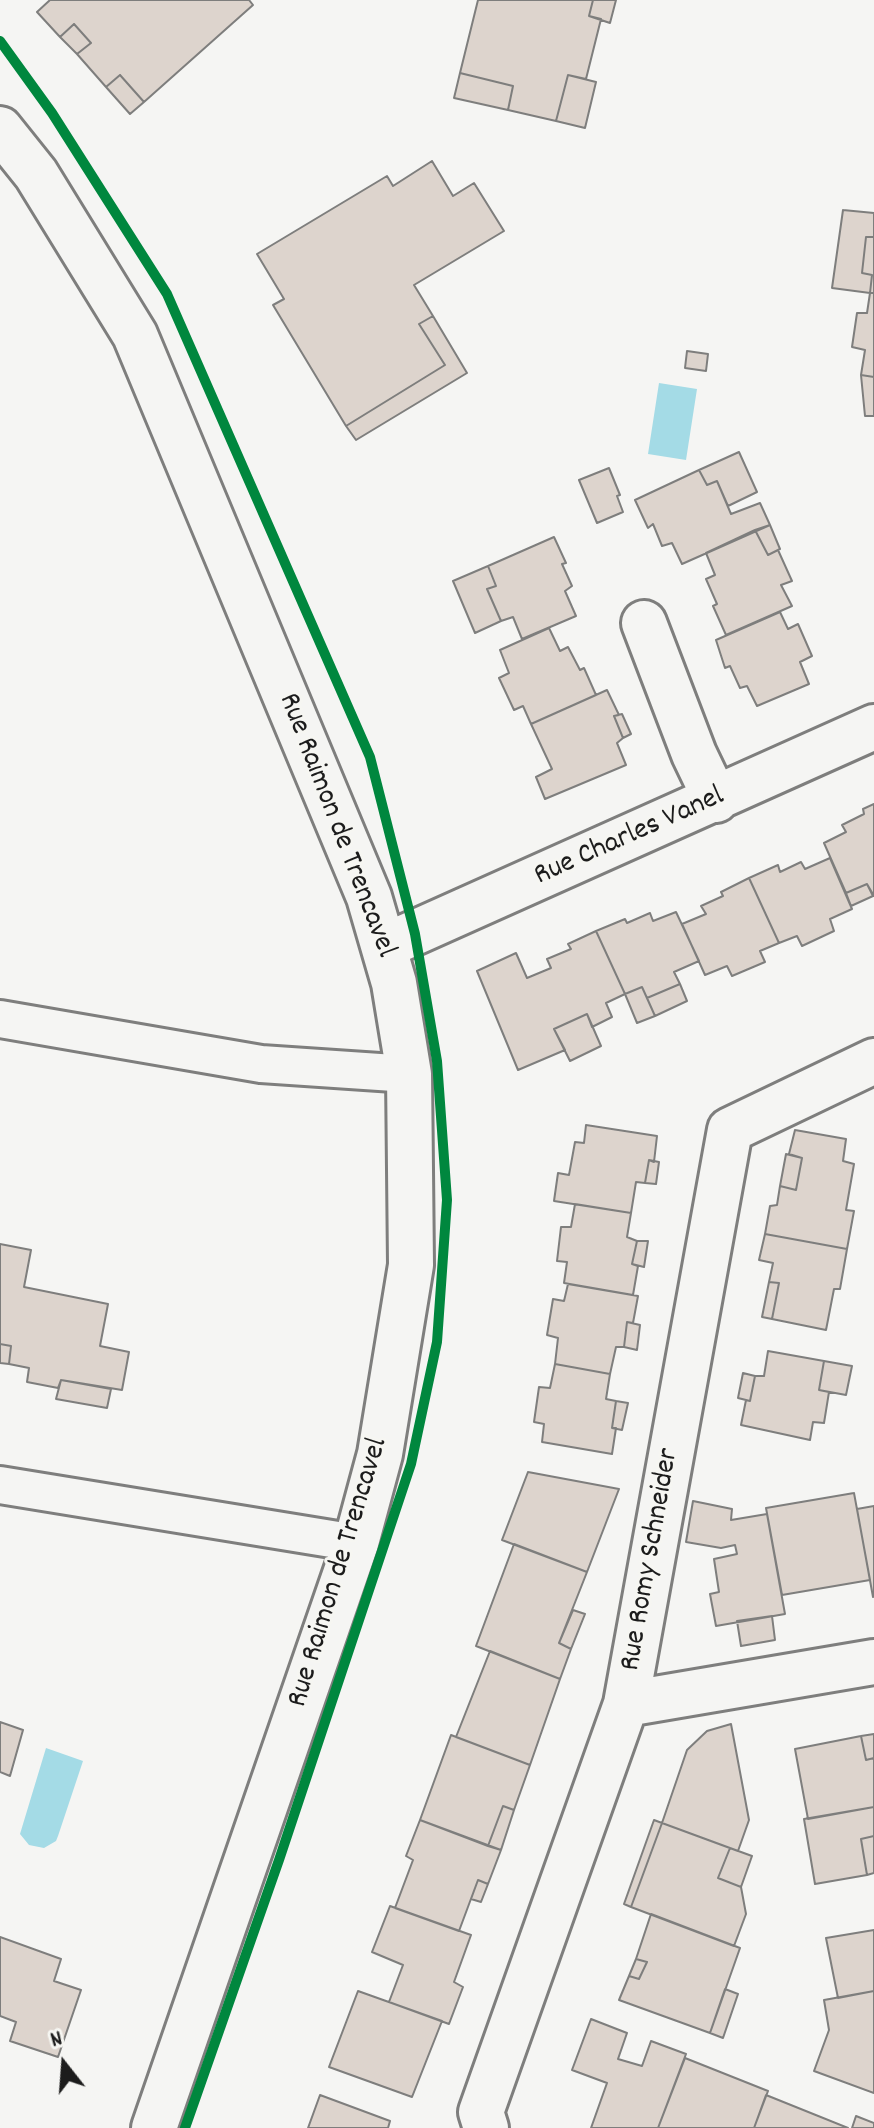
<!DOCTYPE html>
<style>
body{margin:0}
#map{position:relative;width:874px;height:2128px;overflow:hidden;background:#f5f5f3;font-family:Dekko,sans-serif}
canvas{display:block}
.north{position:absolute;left:24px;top:2024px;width:80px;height:80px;-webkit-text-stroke:6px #f6f6f2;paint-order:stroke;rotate:343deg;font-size:22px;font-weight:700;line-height:32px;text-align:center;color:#1c1c1c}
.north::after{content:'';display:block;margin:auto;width:28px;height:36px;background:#1c1c1c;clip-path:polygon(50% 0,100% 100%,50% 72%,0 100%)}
</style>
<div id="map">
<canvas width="874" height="2128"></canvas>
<div class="north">N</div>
</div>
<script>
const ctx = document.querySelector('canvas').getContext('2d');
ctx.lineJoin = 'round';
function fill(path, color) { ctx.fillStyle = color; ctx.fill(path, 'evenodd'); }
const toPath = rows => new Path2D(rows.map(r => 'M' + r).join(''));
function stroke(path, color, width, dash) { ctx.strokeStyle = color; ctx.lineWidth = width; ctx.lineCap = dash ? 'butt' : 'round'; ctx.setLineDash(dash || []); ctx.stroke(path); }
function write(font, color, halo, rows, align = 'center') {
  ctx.font = font + ' Dekko,sans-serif'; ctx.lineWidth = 6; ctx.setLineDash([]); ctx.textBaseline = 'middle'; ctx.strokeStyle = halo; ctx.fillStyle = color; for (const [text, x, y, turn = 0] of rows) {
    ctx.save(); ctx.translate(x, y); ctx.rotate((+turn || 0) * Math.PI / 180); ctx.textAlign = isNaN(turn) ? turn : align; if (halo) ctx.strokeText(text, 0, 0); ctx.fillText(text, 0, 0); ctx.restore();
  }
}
const water = toPath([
 [659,383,697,389,686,460,648,454],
 [46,1748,83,1761,58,1836,56,1841,44,1848,29,1845,20,1834]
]);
const building = toPath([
 [50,0,249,0,253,5,144,102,120,75,106,87,77,54,91,43,74,24,60,37,37,12,50,0],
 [478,0,593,0,589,16,601,19,586,79,568,75,556,121,508,110,513,86,460,73,478,0],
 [593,0,616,0,610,23,589,16,593,0],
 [74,24,91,43,77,54,60,37,74,24],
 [460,73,513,86,508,110,454,98,460,73],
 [120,75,144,102,130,114,106,87,120,75],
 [568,75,596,82,585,128,556,121,568,75],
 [432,161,453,196,474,183,504,231,414,285,433,316,419,324,445,365,346,426,273,305,284,299,257,254,387,176,393,186,432,161],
 [843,210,874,213,874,237,866,237,862,273,872,275,870,293,832,288,843,210],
 [866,237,874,237,874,293,870,293,872,275,862,273,866,237],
 [870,293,874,293,874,377,861,375,865,350,852,347,857,313,867,313,870,293],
 [433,316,467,373,356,440,346,426,445,365,419,324,433,316],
 [687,351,708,354,706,371,685,368,687,351],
 [861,375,874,377,874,416,865,416,861,375],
 [739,452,757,492,728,506,717,481,707,485,699,470,739,452],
 [609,468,620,495,617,496,623,512,597,523,579,480,609,468],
 [699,470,707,485,717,481,731,514,760,503,770,525,682,564,672,543,662,546,653,524,648,528,635,500,699,470],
 [770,525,780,549,768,555,755,530,770,525],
 [755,530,768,555,778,550,792,581,781,585,792,606,726,635,713,606,717,604,706,579,715,575,706,553,755,530],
 [554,537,566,563,562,564,572,586,565,591,576,616,522,639,513,617,501,621,487,589,496,586,488,566,554,537],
 [488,566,496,586,487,589,501,621,475,633,453,581,488,566],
 [780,612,788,629,798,624,812,656,800,662,809,684,757,706,747,686,740,688,730,666,725,668,716,640,780,612],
 [549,628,560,651,568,647,580,670,584,668,596,695,531,724,523,706,514,710,499,678,509,673,500,650,549,628],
 [607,690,619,715,614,716,623,738,617,743,626,765,545,799,536,777,552,769,531,724,607,690],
 [622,714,631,734,623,738,614,716,622,714],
 [874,804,874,896,867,884,846,893,824,843,846,832,842,825,864,814,863,809,874,804],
 [830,858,852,909,830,919,834,931,802,946,797,936,779,943,749,878,778,865,780,872,801,862,805,869,830,858],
 [749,878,779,943,760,951,765,962,732,976,727,966,705,975,682,924,706,914,701,906,723,896,721,892,749,878],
 [867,884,873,896,851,906,846,893,867,884],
 [676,912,699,961,674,972,680,984,647,998,642,987,625,994,596,931,625,919,627,923,650,913,653,921,676,912],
 [596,931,625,994,606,1003,612,1017,592,1027,587,1014,554,1029,565,1050,518,1070,477,971,516,953,527,978,551,968,547,959,571,949,568,944,596,931],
 [680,984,687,1001,655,1016,647,998,680,984],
 [642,987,655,1016,637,1023,625,994,642,987],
 [587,1014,601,1046,570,1061,554,1029,587,1014],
 [586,1125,657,1136,654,1162,649,1160,645,1183,636,1182,631,1213,554,1201,558,1173,569,1175,575,1142,584,1143,586,1125],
 [795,1130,846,1139,843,1161,854,1164,846,1210,854,1211,847,1249,765,1234,770,1206,777,1205,780,1186,796,1190,802,1158,789,1154,795,1130],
 [786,1154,802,1158,796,1190,780,1186,786,1154],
 [649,1160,659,1162,656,1184,645,1183,649,1160],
 [575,1204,631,1213,627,1237,637,1241,632,1264,638,1266,633,1295,564,1283,567,1262,557,1261,561,1227,571,1227,575,1204],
 [765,1234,847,1249,840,1289,834,1289,826,1330,772,1319,779,1283,769,1282,773,1263,759,1260,765,1234],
 [637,1241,648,1241,644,1267,632,1264,637,1241],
 [0,1244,31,1250,24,1287,108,1304,100,1346,129,1352,122,1390,61,1380,58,1388,27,1382,29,1368,9,1364,11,1346,0,1344,0,1244],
 [769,1282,779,1283,772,1319,762,1317,769,1282],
 [568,1284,638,1296,633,1323,627,1322,624,1347,616,1347,610,1374,555,1364,558,1338,547,1335,553,1299,564,1301,568,1284],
 [627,1322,640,1325,637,1350,624,1347,627,1322],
 [0,1344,11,1346,9,1364,0,1363,0,1344],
 [768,1351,824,1361,819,1390,829,1392,824,1423,813,1422,810,1440,741,1425,746,1400,750,1401,755,1376,764,1376,768,1351],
 [824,1361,852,1366,846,1395,819,1390,824,1361],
 [555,1364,610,1374,606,1399,616,1401,612,1428,616,1428,612,1454,542,1442,544,1424,534,1422,539,1387,550,1388,555,1364],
 [743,1373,755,1376,750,1401,738,1398,743,1373],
 [61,1380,111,1389,107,1408,56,1399,61,1380],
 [616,1401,628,1403,622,1430,612,1428,616,1401],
 [528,1472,619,1489,587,1572,502,1540,528,1472],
 [854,1493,870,1580,782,1595,766,1508,854,1493],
 [693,1501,732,1509,731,1520,767,1514,785,1614,716,1626,710,1594,719,1592,714,1559,737,1554,735,1545,721,1548,686,1542,693,1501],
 [874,1506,874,1596,873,1597,857,1509,874,1506],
 [514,1544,587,1572,559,1643,571,1649,560,1679,476,1646,514,1544],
 [573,1610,585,1614,571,1649,559,1643,573,1610],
 [772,1616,775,1640,741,1646,737,1621,772,1616],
 [490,1651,560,1679,530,1765,456,1737,490,1651],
 [0,1722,23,1730,10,1776,0,1772,0,1722],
 [731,1724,749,1820,738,1851,662,1823,687,1750,707,1731,731,1724],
 [874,1734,874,1758,866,1760,861,1736,874,1734],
 [451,1735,530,1765,514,1810,503,1806,488,1846,420,1820,451,1735],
 [861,1736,866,1760,874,1758,874,1807,808,1819,795,1749,861,1736],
 [503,1806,514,1810,501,1850,488,1846,503,1806],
 [874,1807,874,1836,861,1839,867,1875,815,1884,804,1819,874,1807],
 [420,1820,501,1850,488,1884,478,1880,459,1931,395,1908,413,1860,406,1856,420,1820],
 [654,1820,662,1823,631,1907,624,1904,654,1820],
 [662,1823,730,1848,718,1878,741,1887,746,1914,734,1946,631,1907,662,1823],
 [874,1836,874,1873,867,1875,861,1839,874,1836],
 [730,1848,752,1856,741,1887,718,1878,730,1848],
 [478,1880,488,1884,481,1902,471,1899,478,1880],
 [390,1906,471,1935,454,1982,463,1987,449,2024,389,2002,403,1965,372,1952,390,1906],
 [651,1914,740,1948,710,2033,619,2000,629,1976,639,1979,647,1962,636,1959,651,1914],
 [874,1930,874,1991,838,1998,826,1938,874,1930],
 [0,1937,61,1959,54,1981,81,1990,58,2057,10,2041,16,2022,0,2016,0,1937],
 [636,1959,647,1962,639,1979,629,1976,636,1959],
 [725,1989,738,1994,723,2038,710,2033,725,1989],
 [358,1991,442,2021,412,2097,329,2067,358,1991],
 [874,1991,874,2093,814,2071,829,2030,824,2000,874,1991],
 [591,2019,627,2033,618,2059,642,2066,651,2041,686,2054,658,2128,591,2128,607,2083,572,2070,591,2019],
 [685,2058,768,2091,754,2128,658,2128,685,2058],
 [320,2095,390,2121,388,2128,308,2128,320,2095],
 [766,2095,848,2128,754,2128,766,2095],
 [856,2116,874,2123,874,2128,852,2128,856,2116]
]);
const service = toPath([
 [0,1019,261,1064,409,1074],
 [0,1485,356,1543]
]);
const minor = toPath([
 [0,129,36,174,135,335,369,897,394,983,409,1074,411,1265,380,1454,356,1543,154,2128],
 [644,623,694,754,716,800],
 [385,946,874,727],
 [626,1704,874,1662],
 [486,2128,481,2112,626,1704,730,1130,874,1061]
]);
const cycleway = toPath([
 [0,41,52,113,167,294,370,757,415,934,437,1061,447,1200,437,1342,411,1464,279,1860,185,2128]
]);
const streetNames = [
 ["Rue Raimon de Trencavel",335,826,69],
 ["Rue Charles Vanel",630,838,-24],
 ["Rue Romy Schneider",652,1560,-80],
 ["Rue Raimon de Trencavel",340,1573,-73]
];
fill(water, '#a4dbe6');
fill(building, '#ddd4cd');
stroke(building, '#7e7e7d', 2);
stroke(service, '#7e7e7d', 42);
stroke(minor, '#7e7e7d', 50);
stroke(service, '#f5f5f3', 36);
stroke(minor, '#f5f5f3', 44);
stroke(cycleway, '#00873e', 10);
write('30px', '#1c1c1c', '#f6f6f2', streetNames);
</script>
